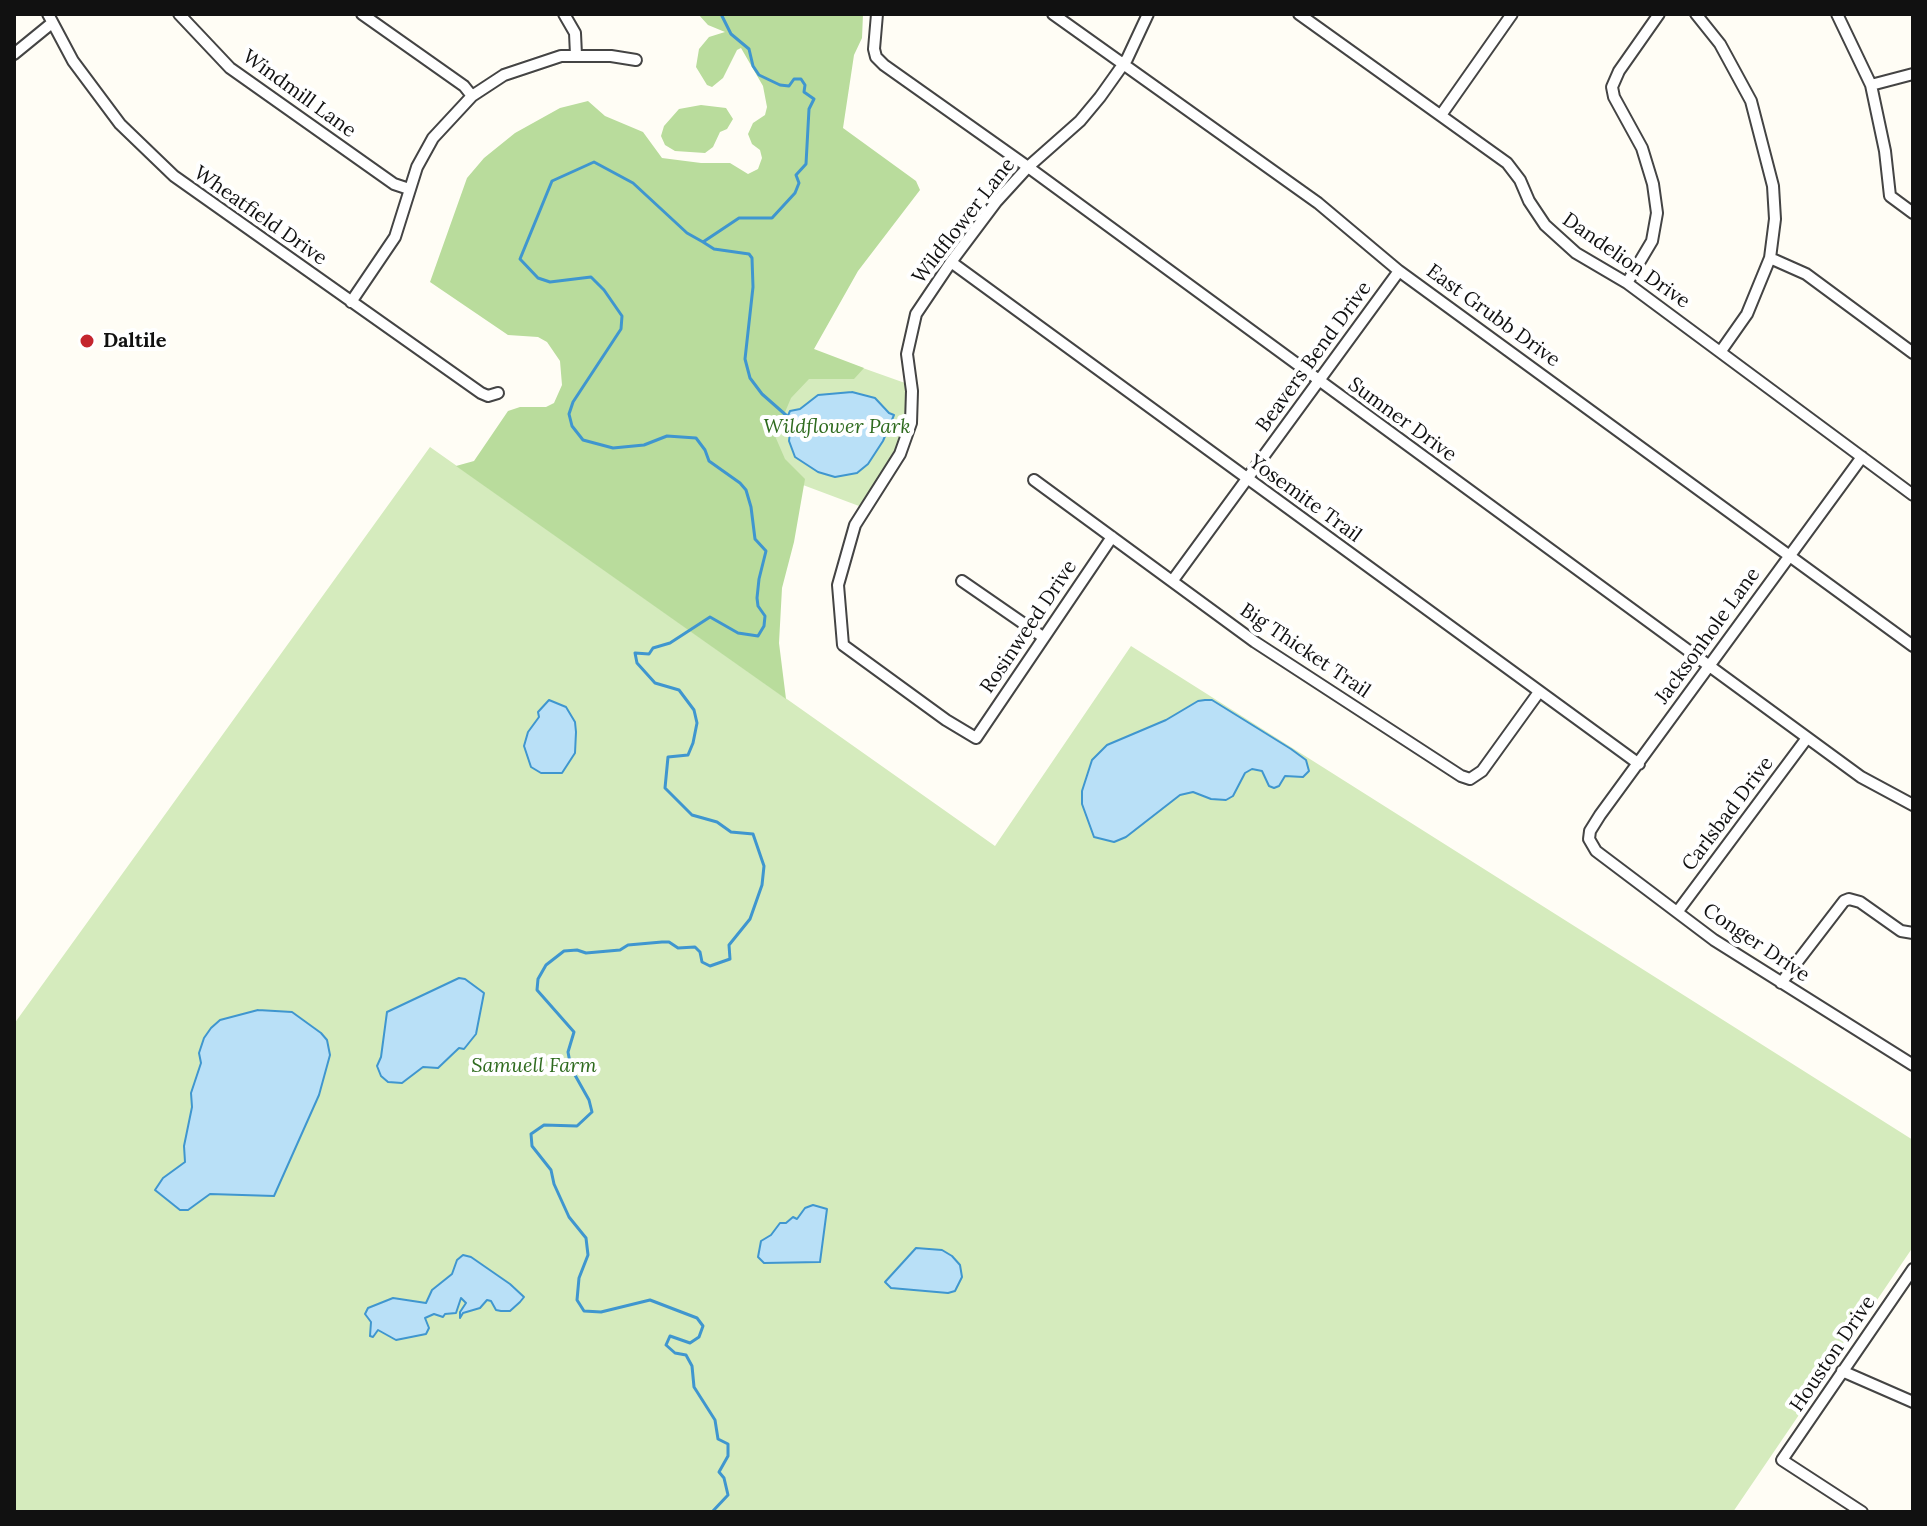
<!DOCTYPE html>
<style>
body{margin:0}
#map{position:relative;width:1927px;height:1526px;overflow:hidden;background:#fffdf5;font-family:Lora,serif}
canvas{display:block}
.frame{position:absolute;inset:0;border:16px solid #111;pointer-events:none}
</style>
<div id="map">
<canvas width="1927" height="1526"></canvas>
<div class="frame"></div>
</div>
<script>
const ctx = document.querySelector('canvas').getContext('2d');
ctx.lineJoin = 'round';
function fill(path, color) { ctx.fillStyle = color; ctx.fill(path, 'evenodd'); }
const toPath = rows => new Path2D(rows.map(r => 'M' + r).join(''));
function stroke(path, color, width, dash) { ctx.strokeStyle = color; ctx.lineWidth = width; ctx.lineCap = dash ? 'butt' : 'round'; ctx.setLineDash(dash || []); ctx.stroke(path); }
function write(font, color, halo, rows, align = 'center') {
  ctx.font = font + ' Lora,serif'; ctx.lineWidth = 8; ctx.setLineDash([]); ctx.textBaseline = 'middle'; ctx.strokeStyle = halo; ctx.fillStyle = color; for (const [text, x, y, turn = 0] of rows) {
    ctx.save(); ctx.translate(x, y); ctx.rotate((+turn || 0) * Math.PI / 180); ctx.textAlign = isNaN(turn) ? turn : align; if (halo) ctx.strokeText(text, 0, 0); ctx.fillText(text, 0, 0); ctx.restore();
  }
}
const green = toPath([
 [801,346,905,383,906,419,900,439,887,465,859,506,755,467],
 [430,447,995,846,1131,646,1913,1140,1913,1247,1733,1512,14,1512,14,1024]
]);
const forest = toPath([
 [698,14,863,14,862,38,854,55,843,128,916,181,920,190,858,271,814,349,864,368,854,379,809,379,791,398,775,436,785,459,805,479,794,542,782,588,779,643,786,699,456,466,474,461,508,411,520,407,546,407,554,403,562,385,560,361,547,342,538,337,508,335,430,282,467,178,484,158,515,133,560,108,588,101,605,116,643,132,662,158,701,163,730,163,748,174,758,169,762,158,760,150,752,144,748,134,753,123,765,115,767,107,763,86,741,48,737,50,723,78,712,87,707,85,696,67,699,49,709,37,725,32,708,25],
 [701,105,726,108,733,119,727,129,720,132,713,147,705,153,675,151,665,145,661,136,664,126,679,109]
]);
const water = toPath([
 [852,392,875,398,889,413,894,415,883,441,868,464,857,473,835,477,818,472,795,457,789,441,790,432,786,420,790,411,800,409,818,395,852,392],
 [549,700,566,707,575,722,576,732,575,753,562,773,541,773,531,767,524,746,528,732,539,717,538,712,549,700],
 [1205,700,1212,700,1291,749,1306,760,1309,771,1303,777,1285,776,1279,786,1274,788,1269,786,1262,771,1252,769,1245,773,1233,796,1226,800,1211,799,1193,792,1180,795,1126,837,1114,842,1094,837,1082,804,1082,791,1092,760,1107,745,1166,720,1198,701,1205,700],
 [459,978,465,979,484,993,476,1034,464,1049,459,1048,438,1068,423,1067,402,1083,388,1082,381,1076,377,1066,381,1057,387,1012,459,978],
 [258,1010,292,1012,321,1033,327,1040,330,1055,319,1095,274,1196,210,1194,188,1210,180,1210,155,1190,163,1178,185,1162,184,1146,192,1107,191,1093,201,1063,199,1053,204,1038,211,1028,220,1020,258,1010],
 [813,1205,827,1209,820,1262,764,1263,758,1257,761,1241,771,1235,780,1223,786,1223,793,1217,797,1219,805,1208,813,1205],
 [916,1248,942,1250,952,1256,960,1265,962,1277,955,1291,948,1293,891,1288,885,1282,916,1248],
 [463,1255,471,1257,510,1284,524,1297,520,1302,510,1311,501,1311,496,1310,491,1301,487,1300,480,1308,463,1313,460,1318,460,1312,466,1303,461,1298,456,1313,445,1314,443,1317,434,1314,425,1318,429,1328,426,1334,396,1340,378,1330,373,1337,370,1336,371,1322,365,1314,368,1308,393,1298,426,1303,432,1290,452,1274,457,1260,463,1255]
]);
const stream = toPath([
 [703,242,714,249,749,254,752,258,753,287,745,359,750,378,762,394,787,416],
 [712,1512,728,1495,724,1478,719,1472,728,1456,728,1444,718,1439,715,1420,694,1387,692,1366,686,1355,675,1353,666,1345,670,1336,690,1343,699,1337,703,1326,697,1318,650,1300,601,1312,584,1311,577,1300,579,1278,588,1255,586,1238,569,1217,554,1184,551,1170,532,1146,531,1134,544,1125,577,1126,592,1112,589,1100,571,1068,568,1052,574,1032,537,990,538,979,546,965,564,951,577,950,586,953,620,950,628,945,662,942,669,942,678,948,695,947,700,952,702,962,710,966,730,959,729,945,750,919,762,885,764,866,753,834,731,832,717,822,692,815,665,788,668,757,688,755,693,743,697,723,694,710,679,690,655,683,637,663,635,653,649,654,653,648,670,643,710,617,738,633,758,636,764,626,765,616,758,606,757,598,759,579,766,551,755,539,751,507,746,490,740,483,709,461,705,450,696,438,667,436,644,445,613,448,583,440,572,426,569,414,573,402,621,329,622,316,604,290,591,277,550,282,538,278,520,259,552,181,594,162,633,183,687,233,703,242,739,218,772,218,795,193,799,183,796,175,806,164,809,109,814,99,804,92,805,85,801,79,794,79,789,86,780,85,759,75,753,66,749,49,731,34,721,14]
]);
const minor = toPath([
 [48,14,73,61,120,124,174,176,481,393,488,396,498,393],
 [179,14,230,68,394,184,409,189],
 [362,14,464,86,472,96],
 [564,14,575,33,576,55],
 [877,14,874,49,876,57,884,65,1028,167,1861,777,1913,805],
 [1053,14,1318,203,1399,271,1913,646],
 [1299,14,1507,163,1520,180,1529,201,1545,225,1576,253,1627,283,1913,495],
 [1696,14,1720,44,1751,101,1773,186,1775,219,1770,258,1747,314,1721,351],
 [1837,14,1871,85,1885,151,1890,196,1913,213],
 [14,54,52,23],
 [1871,85,1913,74],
 [1441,115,1512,14],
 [1770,258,1806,274,1913,353],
 [951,262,1639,764],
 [1627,283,1652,241,1657,213,1653,184,1642,148,1614,97,1612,87,1619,71,1659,14],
 [351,302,395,237,417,167,433,138,472,96,504,75,561,56,611,56,636,60],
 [1862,457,1600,815,1590,831,1589,839,1596,851,1714,940,1913,1065],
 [1034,480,1255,642,1461,776,1470,779,1482,771,1539,692],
 [1112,537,976,738,946,720,843,645,838,585,855,525,900,454,911,423,912,391,907,354,916,314,951,262,996,202,1028,167,1080,121,1100,97,1127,59,1148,14],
 [1173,580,1399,271],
 [962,581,1043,637],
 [1678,911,1807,738],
 [1781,983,1844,901,1849,899,1860,902,1901,931,1913,933],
 [1842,1371,1913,1402],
 [1862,1512,1782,1460,1913,1269]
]);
const markers = [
 [87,341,8,"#c4262e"]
];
const streetNames = [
 ["Windmill Lane",299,94,36],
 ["Wheatfield Drive",260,216,35],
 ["Wildflower Lane",964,221,-52],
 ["Dandelion Drive",1626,261,35],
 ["East Grubb Drive",1493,316,36],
 ["Beavers Bend Drive",1314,357,-54],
 ["Sumner Drive",1402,420,36],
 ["Yosemite Trail",1305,499,36],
 ["Rosinweed Drive",1029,627,-56],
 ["Jacksonhole Lane",1708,636,-54],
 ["Big Thicket Trail",1305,651,34],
 ["Carlsbad Drive",1728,814,-53],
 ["Conger Drive",1756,943,34],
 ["Houston Drive",1833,1354,-56]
];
const poiNames = [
 ["Daltile",103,341]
];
const parkNames = [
 ["Wildflower Park",837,427],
 ["Samuell Farm",534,1066]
];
fill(green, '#d5ebbd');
fill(forest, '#b9dc9c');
fill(water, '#b9e0f7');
stroke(water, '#3f96cf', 2);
stroke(stream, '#3f96cf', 3);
stroke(minor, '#444', 14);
stroke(minor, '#fff', 10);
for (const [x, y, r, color] of markers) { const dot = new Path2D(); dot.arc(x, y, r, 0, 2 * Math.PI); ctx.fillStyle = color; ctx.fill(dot); stroke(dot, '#fff', 3); }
write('20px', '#111', '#fff', streetNames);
write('bold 20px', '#111', '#fff', poiNames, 'left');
write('italic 20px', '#2f6b1f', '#fff', parkNames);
</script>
